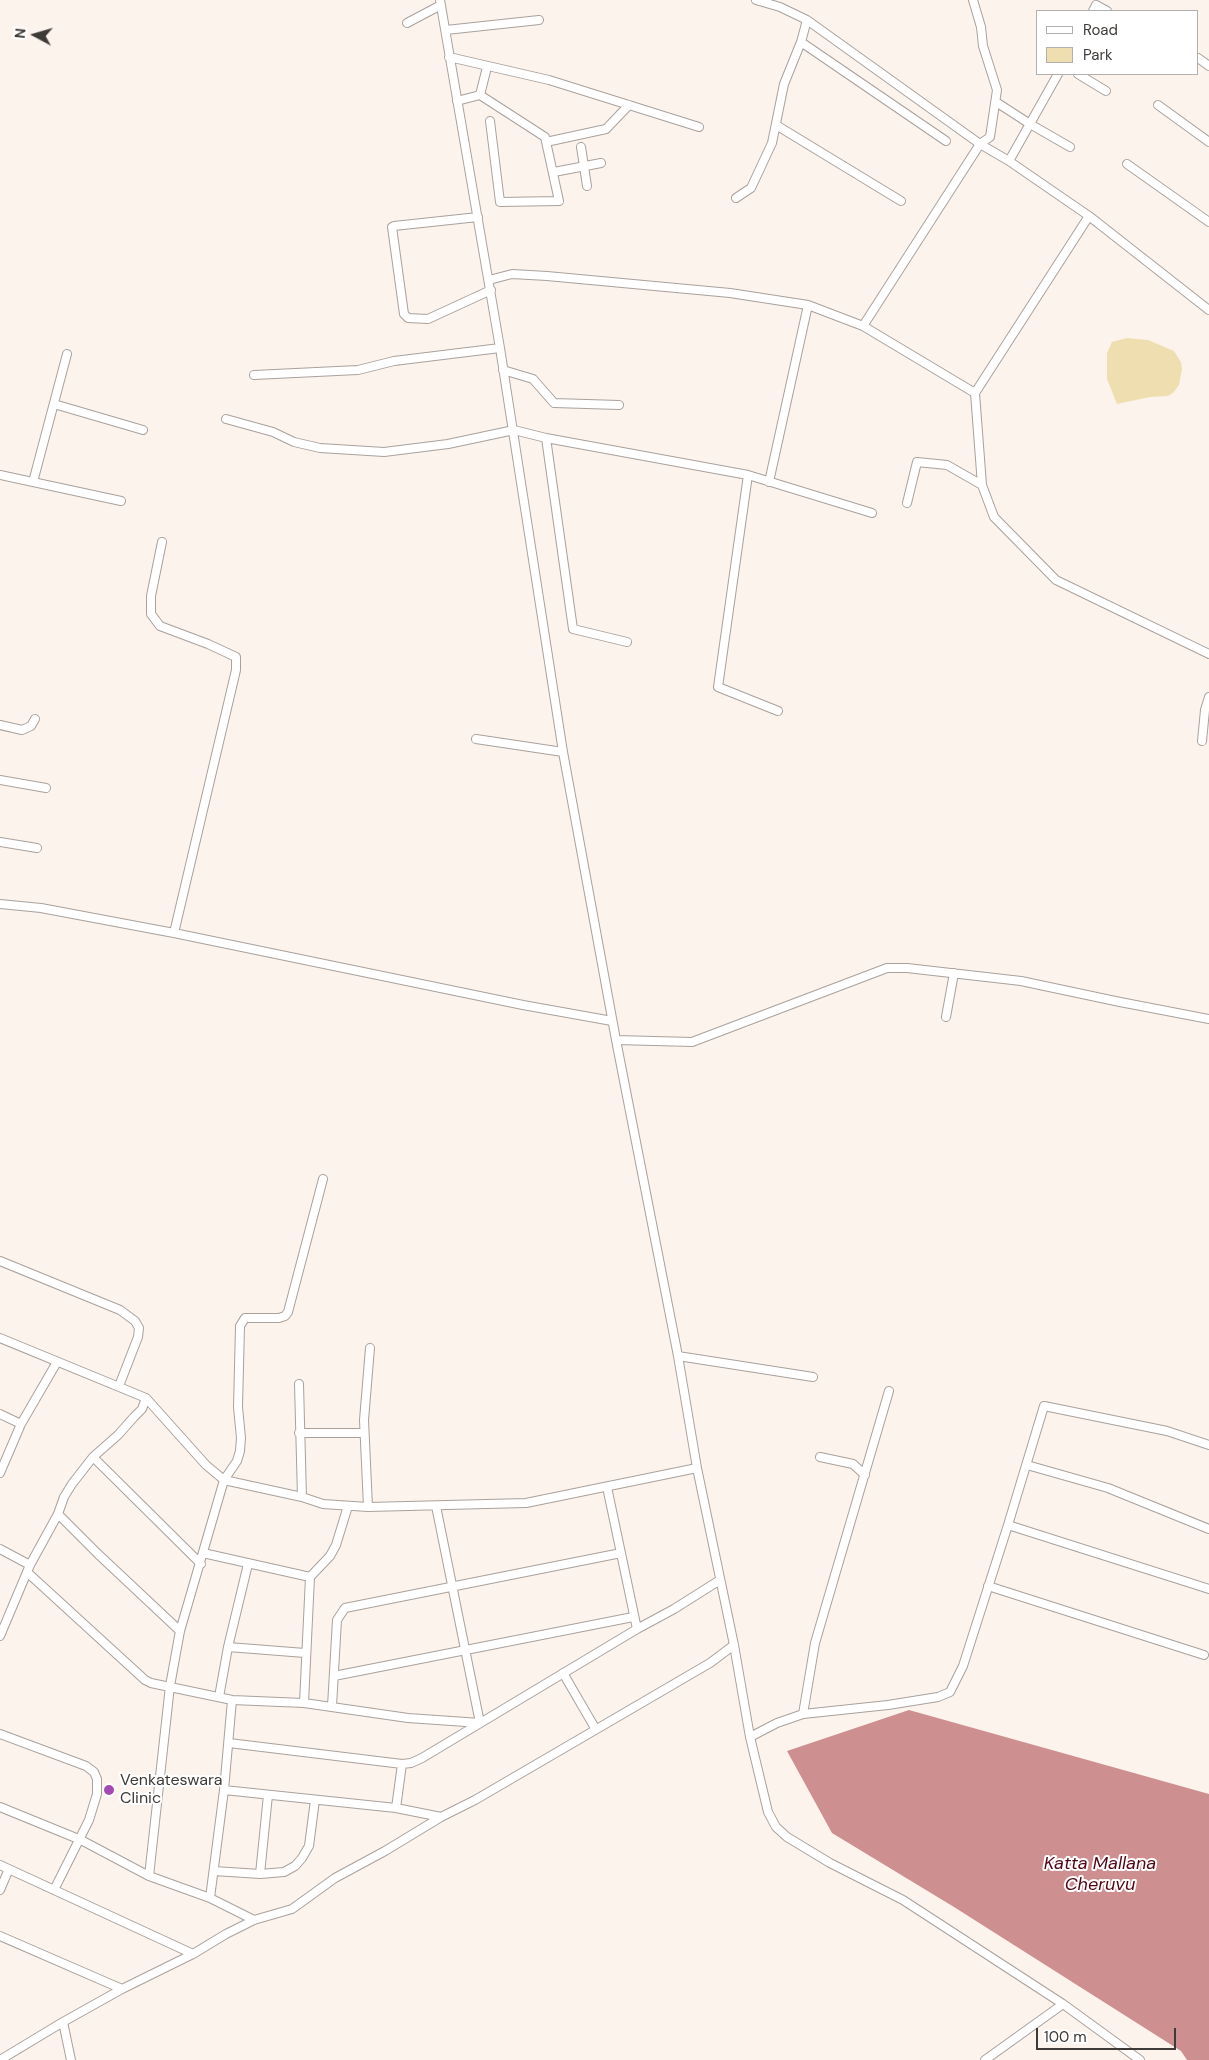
<!DOCTYPE html>
<style>
body{margin:0}
#map{position:relative;width:1209px;height:2060px;overflow:hidden;background:#fcf3ed;font-family:"DM Sans",sans-serif}
canvas{display:block}
.legend{position:absolute;left:1036px;top:10px;width:162px;height:65px;box-sizing:border-box;background:#fff;border:1px solid #b2b0af;margin:0;padding:6px 9px;list-style:none;font-size:15px;color:#3e3a38}
.legend li{display:flex;align-items:center;gap:10px;height:25px}
.legend b{width:25px;border:1px solid #b2b0af}
.north{position:absolute;left:10px;top:10px;width:50px;height:50px;-webkit-text-stroke:4px #fff;paint-order:stroke;rotate:276deg;font-size:14px;font-weight:700;line-height:20px;text-align:center;color:#3e3a38}
.north::after{content:'';display:block;margin:auto;width:18px;height:22px;background:#3e3a38;clip-path:polygon(50% 0,100% 100%,50% 72%,0 100%)}
.scale{position:absolute;left:1036px;top:2028px;width:140px;height:22px;box-sizing:border-box;border:2px solid #3e3a38;border-top:0;padding-left:6px;font-size:15px;line-height:18px;white-space:nowrap;color:#3e3a38;-webkit-text-stroke:4px #fff;paint-order:stroke}
</style>
<div id="map">
<canvas width="1209" height="2060"></canvas>
<ul class="legend">
<li><b style="height:6px;background:#fff"></b>Road</li>
<li><b style="height:14px;background:#efdfb0"></b>Park</li>
</ul>
<div class="north">N</div>
<div class="scale">100 m</div>
</div>
<script>
const ctx = document.querySelector('canvas').getContext('2d');
ctx.lineJoin = 'round';
function fill(path, color) { ctx.fillStyle = color; ctx.fill(path, 'evenodd'); }
const toPath = rows => new Path2D(rows.map(r => 'M' + r).join(''));
function stroke(path, color, width, dash) { ctx.strokeStyle = color; ctx.lineWidth = width; ctx.lineCap = dash ? 'butt' : 'round'; ctx.setLineDash(dash || []); ctx.stroke(path); }
function write(font, color, halo, rows, align = 'center') {
  ctx.font = font + ' "DM Sans",sans-serif'; ctx.lineWidth = 4; ctx.setLineDash([]); ctx.textBaseline = 'middle'; ctx.strokeStyle = halo; ctx.fillStyle = color; for (const [text, x, y, turn = 0] of rows) {
    ctx.save(); ctx.translate(x, y); ctx.rotate((+turn || 0) * Math.PI / 180); ctx.textAlign = isNaN(turn) ? turn : align; if (halo) ctx.strokeText(text, 0, 0); ctx.fillText(text, 0, 0); ctx.restore();
  }
}
const green = toPath([
 [1127,338,1148,340,1174,351,1181,362,1182,369,1179,385,1173,393,1168,396,1150,397,1117,404,1107,379,1107,353,1112,342]
]);
const water = toPath([
 [909,1710,1209,1794,1209,2060,1187,2060,1181,2051,954,1907,832,1833,787,1751]
]);
const minor = toPath([
 [440,0,500,348,563,752,616,1040,678,1356,697,1468,734,1645,750,1737,768,1812,776,1827,787,1837,830,1863,903,1900,1063,2004,1140,2060],
 [756,0,780,7,807,20,980,144,1009,161,1089,216,975,393,982,485,994,517,1056,580,1209,654],
 [1093,11,1096,5,1107,11],
 [407,23,441,5],
 [446,30,539,20],
 [801,42,946,141],
 [449,57,549,80,699,127],
 [1198,58,1209,66],
 [1078,74,1106,91],
 [480,95,487,67],
 [457,101,480,95,545,137,559,201,500,202,490,121],
 [996,102,1030,124,1070,147],
 [1158,105,1209,142],
 [776,125,901,201],
 [546,142,606,129,629,105],
 [581,147,587,186],
 [1009,161,1058,74],
 [1127,164,1209,222],
 [554,172,601,163],
 [736,198,751,188,772,143,784,84,801,42,807,20],
 [1089,216,1209,310],
 [478,217,394,226,392,227,404,314,408,318,428,319,491,290],
 [489,280,512,274,547,276,730,293,808,305,863,326,975,393],
 [863,326,980,144,990,137,997,90,983,46,981,27,973,0],
 [503,370,533,379,554,403,619,405],
 [254,375,358,370,394,361,500,348],
 [54,404,143,430],
 [226,419,273,432,294,442,320,448,384,452,448,444,514,430,546,438,748,475,872,513],
 [546,438,573,629,627,642],
 [0,475,121,501],
 [748,475,718,687,778,711],
 [33,482,67,354],
 [769,482,808,305],
 [907,503,917,462,947,465,982,485],
 [162,542,151,596,151,614,160,626,208,644,236,657,236,670,174,933],
 [0,725,22,730,31,726,35,719],
 [476,739,563,752],
 [1202,741,1205,710,1209,697],
 [0,780,46,788],
 [0,842,37,848],
 [0,904,41,908,174,933,523,1005,612,1021],
 [946,1017,954,973],
 [616,1040,692,1042,887,968,907,968,1021,981,1120,1002,1209,1019],
 [0,1261,120,1310,135,1321,139,1328,138,1337,119,1386],
 [0,1338,146,1398,206,1465,224,1480,302,1497,323,1504,368,1507,526,1503,697,1468],
 [678,1356,813,1377],
 [299,1384,302,1497],
 [0,1414,21,1424],
 [299,1433,364,1433],
 [93,1457,201,1564],
 [820,1457,853,1464,865,1475],
 [1027,1465,1108,1488,1209,1529],
 [0,1473,21,1424,57,1362],
 [607,1487,637,1629],
 [368,1507,364,1420,370,1348],
 [58,1514,98,1554,180,1631],
 [1008,1525,1209,1589],
 [0,1549,30,1565],
 [203,1553,310,1577],
 [28,1573,145,1680,151,1683,232,1700,304,1703,408,1718,480,1723,436,1506],
 [988,1586,1204,1655],
 [0,1636,30,1565,58,1514,64,1497,72,1484,93,1457,118,1435,134,1417,142,1409,146,1398],
 [228,1647,305,1653],
 [563,1673,595,1728],
 [334,1676,633,1617],
 [219,1697,228,1647,248,1564],
 [304,1703,310,1577,330,1556,336,1545,348,1506],
 [332,1706,337,1620,345,1608,621,1553],
 [803,1714,815,1643,889,1391],
 [0,1734,86,1766,94,1772,97,1779,97,1794,89,1820,54,1890],
 [750,1737,777,1723,803,1714,888,1705,938,1697,950,1692,963,1666,1008,1525,1044,1406,1167,1431,1209,1445],
 [229,1743,402,1764,411,1763,422,1758,637,1629,674,1609,720,1580],
 [224,1790,396,1808,441,1817],
 [0,1807,81,1840,149,1876,210,1898,254,1920],
 [396,1808,402,1764],
 [0,1865,193,1954],
 [214,1871,260,1874,284,1872,295,1866,302,1858,309,1846,315,1800],
 [260,1874,268,1795],
 [149,1876,170,1686,180,1631,224,1480,237,1461,240,1451,241,1438,238,1407,240,1326,245,1318,279,1318,285,1316,288,1312,323,1179],
 [0,1890,9,1869],
 [210,1898,224,1790,232,1700],
 [0,1936,122,1989],
 [63,2022,71,2060],
 [0,2060,63,2022,122,1989,193,1954,226,1934,254,1920,292,1909,335,1878,385,1851,441,1817,475,1800,710,1663,734,1645],
 [985,2060,1063,2004]
]);
const markers = [
 [109,1790,6,"#a648b2"]
];
const poiNames = [
 ["Venkateswara",120,1781],
 ["Clinic",120,1799]
];
const waterNames = [
 ["Katta Mallana",1100,1864],
 ["Cheruvu",1100,1885]
];
fill(green, '#efdfb0');
fill(water, '#ce8f90');
stroke(minor, '#a9a19c', 10);
stroke(minor, '#fff', 8);
for (const [x, y, r, color] of markers) { const dot = new Path2D(); dot.arc(x, y, r, 0, 2 * Math.PI); ctx.fillStyle = color; ctx.fill(dot); stroke(dot, '#fff', 2); }
write('16px', '#3e3a38', '#fff', poiNames, 'left');
write('italic 18px', '#530515', '#fff', waterNames);
</script>
